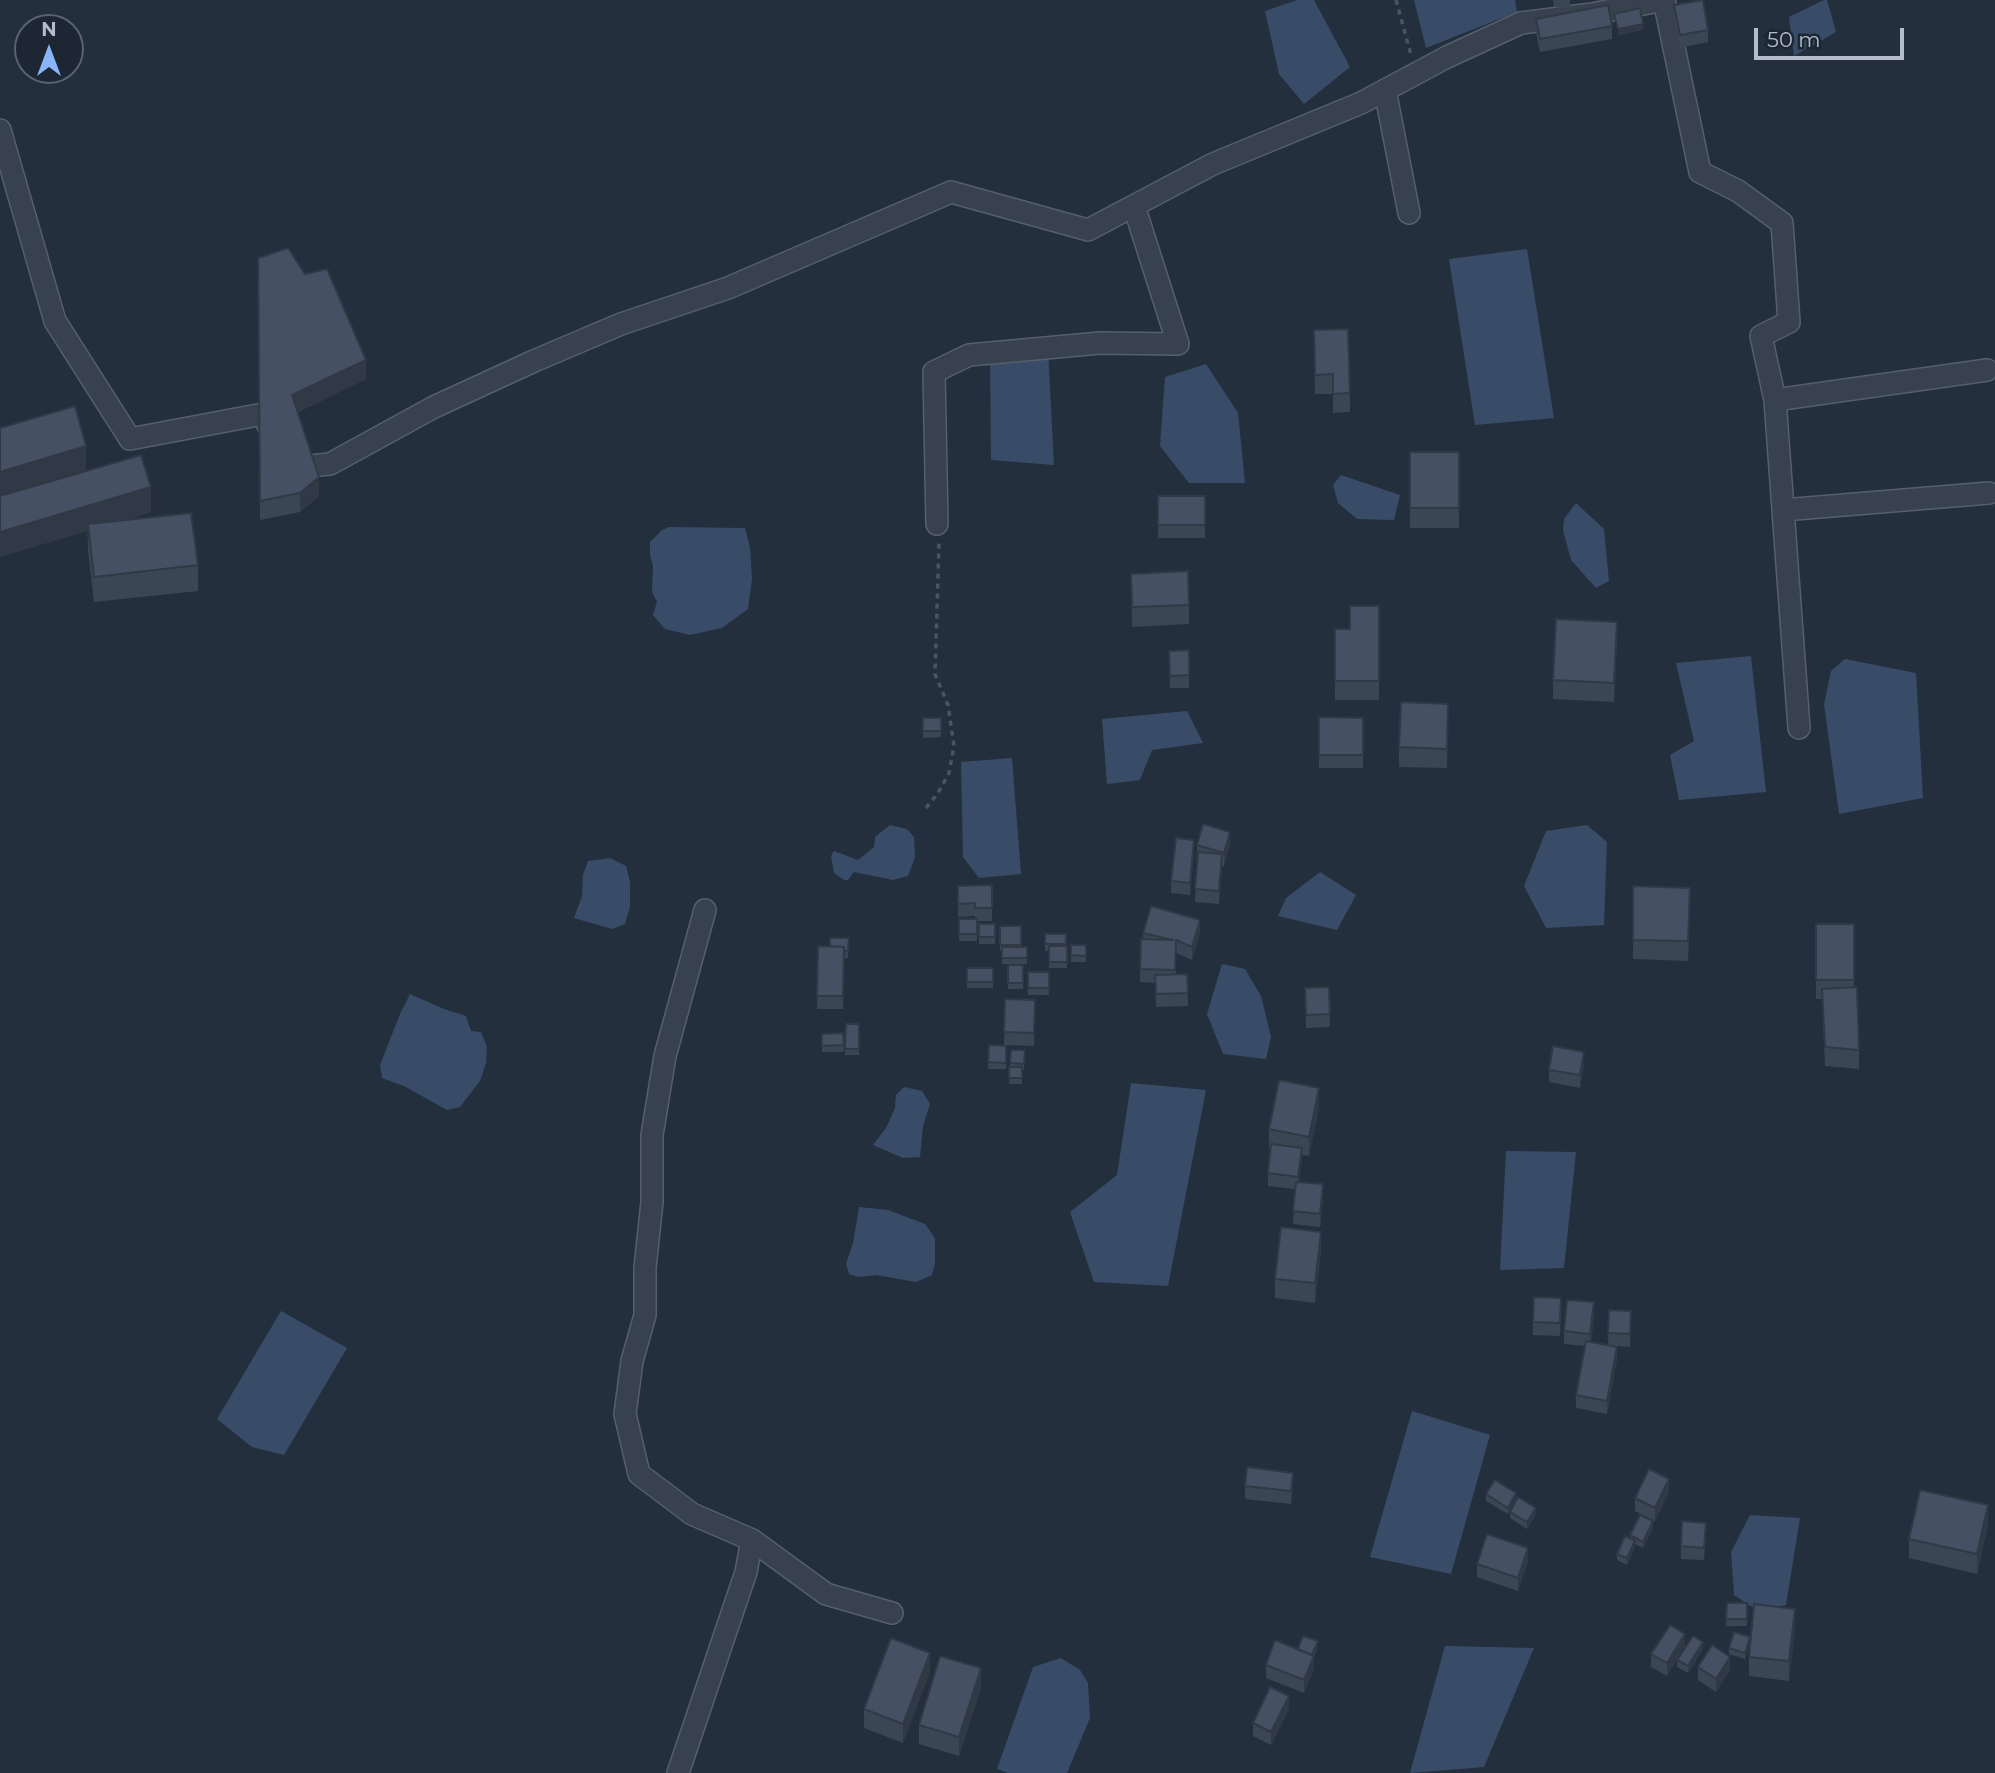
<!DOCTYPE html>
<style>
body{margin:0}
#map{position:relative;width:1995px;height:1773px;overflow:hidden;background:#242f3e;font-family:Montserrat,sans-serif}
canvas{display:block}
.north{position:absolute;left:14px;top:14px;width:70px;height:70px;box-sizing:border-box;background:#1d2633;border:2px solid #59626f;border-radius:50%;rotate:0deg;font-size:19px;font-weight:700;line-height:28px;text-align:center;color:#b4bcc9}
.north::after{content:'';display:block;margin:auto;width:24px;height:32px;background:#8ab4f8;clip-path:polygon(50% 0,100% 100%,50% 72%,0 100%)}
.scale{position:absolute;left:1754px;top:28px;width:150px;height:32px;box-sizing:border-box;border:4px solid #b4bcc9;border-top:0;padding-left:9px;font-size:21px;line-height:24px;white-space:nowrap;color:#b4bcc9;-webkit-text-stroke:5px #1d2633;paint-order:stroke}
</style>
<div id="map">
<canvas width="1995" height="1773"></canvas>
<div class="north">N</div>
<div class="scale">50 m</div>
</div>
<script>
const ctx = document.querySelector('canvas').getContext('2d');
ctx.lineJoin = 'round';
function fill(path, color) { ctx.fillStyle = color; ctx.fill(path, 'evenodd'); }
const toPath = rows => new Path2D(rows.map(r => 'M' + r).join(''));
function stroke(path, color, width, dash) { ctx.strokeStyle = color; ctx.lineWidth = width; ctx.lineCap = dash ? 'butt' : 'round'; ctx.setLineDash(dash || []); ctx.stroke(path); }
const water = toPath([
 [1297,0,1314,0,1350,67,1304,104,1279,74,1265,11],
 [1414,0,1515,0,1517,12,1426,48],
 [1824,0,1827,0,1836,32,1794,56,1789,17],
 [1527,249,1554,418,1475,425,1449,259],
 [1048,349,1054,465,991,460,990,354],
 [1206,364,1238,413,1245,483,1189,483,1160,446,1165,377],
 [1341,475,1400,495,1394,520,1357,519,1338,503,1333,485],
 [1576,503,1604,529,1609,581,1596,588,1571,560,1563,530,1564,519],
 [669,527,745,528,750,548,752,579,748,609,722,628,690,635,665,629,653,615,657,602,652,592,653,566,650,555,650,542,662,530],
 [1751,656,1766,792,1679,800,1670,755,1694,741,1676,663],
 [1845,659,1916,673,1923,798,1839,814,1824,704,1831,671],
 [1187,711,1203,743,1152,750,1140,780,1107,784,1102,719],
 [1012,758,1021,874,979,878,963,857,961,762],
 [890,825,907,829,914,837,915,857,908,876,893,880,854,872,848,880,844,880,834,873,831,856,834,851,858,860,874,847,875,837],
 [1587,825,1607,842,1604,925,1546,928,1524,886,1546,831],
 [610,858,626,866,630,882,630,907,625,924,612,929,574,918,582,896,583,875,588,861],
 [1320,872,1356,895,1337,930,1278,916,1286,898],
 [1222,964,1245,969,1261,996,1271,1037,1266,1059,1223,1054,1207,1014],
 [410,994,444,1009,466,1016,471,1031,481,1032,487,1047,486,1063,480,1081,460,1107,447,1110,404,1086,382,1078,380,1065,400,1014],
 [1131,1083,1206,1090,1168,1286,1094,1282,1070,1212,1117,1175],
 [904,1087,922,1091,930,1104,923,1126,920,1157,903,1158,873,1145,886,1128,895,1108,896,1095],
 [1506,1151,1576,1152,1564,1268,1500,1270],
 [859,1207,888,1210,925,1224,935,1238,935,1263,932,1275,916,1282,876,1275,858,1277,849,1274,846,1264,853,1243],
 [281,1311,347,1348,284,1455,252,1447,217,1419],
 [1412,1411,1490,1435,1451,1574,1370,1557],
 [1750,1515,1800,1518,1786,1605,1758,1611,1734,1595,1731,1552],
 [1445,1646,1534,1648,1484,1767,1410,1773],
 [1061,1658,1080,1670,1088,1683,1090,1718,1067,1773,1008,1773,997,1769,1033,1667]
]);
const path = toPath([
 [1396,0,1411,55],
 [926,808,938,793,949,773,954,746,948,705,935,674,939,543]
]);
const minor = toPath([
 [1385,90,1409,213],
 [0,130,55,321,130,439,263,414,273,436],
 [1775,400,1799,728],
 [287,468,330,464,434,407,534,361,621,324,728,288,951,192,1088,230,1213,164,1361,103,1447,57,1521,23,1592,14,1664,0,1700,172,1738,191,1782,223,1789,322,1761,336,1775,400,1987,370],
 [1783,510,1989,493],
 [937,524,934,372,969,355,1100,343,1178,344,1134,206],
 [705,910,665,1056,652,1135,652,1202,645,1268,645,1315,632,1361,625,1414,639,1474,692,1514,752,1540,826,1594,892,1613],
 [678,1773,746,1572,752,1540]
]);
const wall = toPath([
 [1553,0,1570,0,1570,8,1554,7],
 [1674,5,1708,30,1708,42,1680,48,1674,18],
 [1536,19,1612,26,1612,39,1540,52,1536,32],
 [258,258,366,379,298,412,319,496,300,512,260,520],
 [1314,330,1350,393,1350,412,1333,413,1333,394,1315,394],
 [1410,452,1459,452,1459,528,1410,528],
 [86,471,151,512,126,520,198,565,198,591,94,602,88,550],
 [1158,496,1205,496,1205,538,1158,538],
 [1131,574,1189,605,1189,624,1132,627],
 [1379,606,1379,700,1335,700,1335,629,1350,629],
 [1617,641,1614,702,1553,699,1553,680],
 [1189,650,1189,688,1170,688,1169,651],
 [1319,717,1363,718,1363,768,1319,768],
 [923,718,941,718,941,737,923,738],
 [1448,723,1447,768,1399,767,1399,747],
 [1197,845,1230,845,1224,866,1222,866,1219,904,1195,902],
 [1194,853,1190,895,1171,893,1171,881],
 [992,885,992,921,977,921,977,941,959,941,959,919,975,919,975,916,958,917,958,886],
 [1633,886,1690,908,1688,961,1633,959],
 [979,924,995,924,995,944,979,944],
 [1816,924,1854,924,1854,987,1859,1050,1859,1069,1825,1066,1822,999,1816,999],
 [1000,926,1021,926,1021,947,1027,947,1027,964,1002,964,1002,951,1000,951],
 [1143,933,1200,933,1192,960,1176,953,1176,974,1187,974,1188,1006,1156,1007,1155,983,1140,982,1141,939,1143,939],
 [1045,934,1066,934,1067,968,1049,968,1049,951,1045,951],
 [849,938,848,958,844,958,843,1009,817,1009,818,946,830,946],
 [1071,945,1086,945,1086,962,1071,962],
 [1008,965,1023,965,1023,989,1008,989],
 [967,968,993,968,993,988,967,988],
 [1028,972,1049,972,1049,995,1028,995],
 [1329,987,1330,1027,1306,1028,1305,988],
 [1005,999,1035,1000,1034,1046,1004,1045],
 [846,1024,859,1024,859,1055,845,1055],
 [843,1033,844,1052,822,1052,822,1034],
 [989,1045,1006,1046,1006,1069,988,1069],
 [1011,1050,1025,1050,1024,1070,1022,1070,1022,1084,1009,1084],
 [1584,1065,1580,1088,1549,1082,1549,1070],
 [1319,1107,1309,1156,1302,1155,1299,1182,1323,1197,1320,1227,1293,1224,1295,1189,1268,1186,1268,1173,1271,1149,1269,1149,1269,1129],
 [1321,1251,1315,1303,1275,1298,1275,1279],
 [1609,1310,1631,1324,1630,1347,1617,1346,1617,1359,1607,1414,1576,1408,1576,1395,1585,1346,1564,1344,1564,1331,1594,1315,1591,1342,1608,1345],
 [1561,1311,1560,1336,1533,1335,1533,1322],
 [1245,1486,1293,1486,1291,1504,1245,1499],
 [1669,1492,1655,1521,1635,1511,1635,1498],
 [1516,1493,1508,1514,1486,1501,1486,1494],
 [1510,1512,1536,1514,1527,1529,1510,1518],
 [1988,1524,1977,1574,1909,1558,1909,1539],
 [1653,1528,1643,1548,1635,1544,1635,1547,1627,1565,1617,1560,1617,1554,1630,1538,1630,1535],
 [1706,1536,1704,1560,1681,1559,1681,1546],
 [1528,1561,1518,1591,1477,1577,1477,1564],
 [1727,1603,1747,1603,1747,1626,1726,1626],
 [1795,1628,1789,1681,1749,1676,1749,1657],
 [1685,1634,1667,1676,1651,1667,1651,1654],
 [1750,1643,1745,1659,1729,1654,1729,1648],
 [1318,1648,1314,1657,1314,1669,1304,1693,1266,1678,1266,1665,1298,1649],
 [1703,1649,1688,1673,1677,1667,1677,1660],
 [1698,1667,1730,1670,1716,1692,1698,1680],
 [930,1672,903,1743,864,1728,864,1709],
 [981,1688,959,1756,919,1744,919,1725],
 [1289,1709,1271,1745,1253,1736,1253,1723]
]);
const shadedWall = toPath([
 [1643,24,1643,30,1618,36,1618,29],
 [366,360,366,379,292,414,292,395],
 [86,446,86,472,0,497,0,472],
 [319,477,319,496,300,512,300,493],
 [151,487,151,512,89,531,88,524,88,531,0,557,0,532],
 [1617,622,1617,641,1614,702,1614,683],
 [1230,832,1230,845,1224,866,1224,853],
 [1194,840,1194,853,1190,895,1190,883],
 [1222,854,1222,867,1219,904,1219,891],
 [1200,920,1200,933,1192,960,1192,947],
 [1584,1052,1584,1065,1580,1088,1580,1075],
 [1319,1088,1319,1107,1309,1156,1309,1137],
 [1302,1148,1302,1161,1298,1190,1298,1177],
 [1323,1184,1323,1197,1320,1227,1320,1214],
 [1321,1232,1321,1251,1315,1303,1315,1283],
 [1594,1302,1594,1315,1590,1347,1590,1334],
 [1617,1347,1617,1359,1607,1414,1607,1401],
 [1293,1473,1293,1486,1291,1504,1291,1491],
 [1669,1479,1669,1492,1655,1521,1655,1508],
 [1516,1493,1516,1500,1508,1514,1508,1508],
 [1988,1505,1988,1524,1977,1574,1977,1554],
 [1536,1508,1536,1514,1527,1529,1527,1522],
 [1653,1521,1653,1528,1643,1548,1643,1542],
 [1635,1541,1635,1547,1627,1565,1627,1558],
 [1528,1548,1528,1561,1518,1591,1518,1578],
 [1795,1609,1795,1628,1789,1681,1789,1661],
 [1685,1634,1685,1647,1667,1676,1667,1663],
 [1750,1637,1750,1643,1745,1659,1745,1653],
 [1318,1641,1318,1648,1314,1657,1314,1669,1304,1693,1304,1680,1312,1656],
 [1703,1642,1703,1649,1688,1673,1688,1666],
 [930,1653,930,1672,903,1743,903,1724],
 [1730,1657,1730,1670,1716,1692,1716,1679],
 [981,1668,981,1688,959,1756,959,1737],
 [1289,1696,1289,1709,1271,1745,1271,1732]
]);
const building = toPath([
 [1703,0,1708,30,1680,35,1674,5,1703,0],
 [1608,5,1612,26,1540,39,1536,19,1608,5],
 [1640,8,1643,24,1618,29,1614,14,1640,8],
 [288,248,305,274,327,269,366,360,292,395,319,477,300,493,260,501,258,258,288,248],
 [1348,329,1350,393,1333,394,1333,374,1315,375,1314,330,1348,329],
 [75,406,86,446,0,472,0,428,75,406],
 [1410,452,1459,452,1459,508,1410,508,1410,452],
 [141,455,151,487,0,532,0,496,141,455],
 [1158,496,1205,496,1205,525,1158,525,1158,496],
 [191,513,198,565,94,577,88,524,191,513],
 [1188,571,1189,605,1132,607,1131,574,1188,571],
 [1350,606,1379,606,1379,681,1335,681,1335,629,1350,629,1350,606],
 [1556,619,1617,622,1614,683,1553,680,1556,619],
 [1189,650,1189,675,1170,676,1169,651,1189,650],
 [1401,702,1448,704,1447,749,1399,747,1401,702],
 [1319,717,1363,718,1363,755,1319,755,1319,717],
 [923,718,941,718,941,731,923,731,923,718],
 [1203,824,1230,832,1224,853,1197,845,1203,824],
 [1176,838,1194,840,1190,883,1171,881,1176,838],
 [1198,852,1222,854,1219,891,1195,889,1198,852],
 [992,885,992,908,975,908,975,903,958,904,958,886,992,885],
 [1633,886,1690,888,1688,941,1633,940,1633,886],
 [1151,906,1200,920,1192,947,1176,940,1175,970,1140,969,1141,939,1173,940,1143,933,1151,906],
 [959,919,977,919,977,934,959,934,959,919],
 [979,924,995,924,995,937,979,937,979,924],
 [1816,924,1854,924,1854,980,1816,980,1816,924],
 [1000,926,1021,926,1021,945,1000,945,1000,926],
 [1045,934,1066,934,1066,944,1045,944,1045,934],
 [830,938,849,938,848,951,844,951,844,947,830,946,830,938],
 [1071,945,1086,945,1086,956,1071,955,1071,945],
 [818,946,844,947,843,996,817,996,818,946],
 [1049,946,1067,946,1067,962,1049,962,1049,946],
 [1002,947,1027,947,1027,958,1002,958,1002,947],
 [1008,965,1023,965,1023,983,1008,983,1008,965],
 [967,968,993,968,993,982,967,982,967,968],
 [1028,972,1049,972,1049,988,1028,988,1028,972],
 [1187,974,1188,993,1156,994,1155,975,1187,974],
 [1329,987,1330,1014,1306,1015,1305,988,1329,987],
 [1857,987,1859,1050,1825,1047,1822,989,1857,987],
 [1005,999,1035,1000,1034,1033,1004,1032,1005,999],
 [846,1024,859,1024,859,1049,845,1049,846,1024],
 [843,1033,844,1045,822,1046,822,1034,843,1033],
 [989,1045,1006,1046,1006,1063,988,1062,989,1045],
 [1553,1046,1584,1052,1580,1075,1549,1070,1553,1046],
 [1011,1050,1025,1050,1024,1064,1010,1063,1011,1050],
 [1009,1067,1022,1067,1022,1078,1009,1078,1009,1067],
 [1279,1080,1319,1088,1309,1137,1269,1129,1279,1080],
 [1271,1144,1302,1148,1298,1177,1268,1173,1271,1144],
 [1296,1182,1323,1184,1320,1214,1293,1211,1296,1182],
 [1281,1227,1321,1232,1315,1283,1275,1279,1281,1227],
 [1534,1297,1561,1298,1560,1323,1533,1322,1534,1297],
 [1567,1300,1594,1302,1590,1334,1564,1331,1567,1300],
 [1609,1310,1631,1311,1630,1334,1608,1333,1609,1310],
 [1586,1341,1617,1347,1607,1401,1576,1395,1586,1341],
 [1247,1467,1293,1473,1291,1491,1245,1486,1247,1467],
 [1649,1469,1669,1479,1655,1508,1635,1498,1649,1469],
 [1495,1480,1516,1493,1508,1508,1486,1494,1495,1480],
 [1920,1490,1988,1505,1977,1554,1909,1539,1920,1490],
 [1518,1497,1536,1508,1527,1522,1510,1512,1518,1497],
 [1640,1515,1653,1521,1643,1542,1630,1535,1640,1515],
 [1682,1521,1706,1523,1704,1548,1681,1546,1682,1521],
 [1487,1534,1528,1548,1518,1578,1477,1564,1487,1534],
 [1625,1536,1635,1541,1627,1558,1617,1554,1625,1536],
 [1727,1603,1747,1603,1747,1619,1726,1619,1727,1603],
 [1754,1604,1795,1609,1789,1661,1749,1657,1754,1604],
 [1670,1625,1685,1634,1667,1663,1651,1654,1670,1625],
 [1734,1632,1750,1637,1745,1653,1729,1648,1734,1632],
 [1303,1636,1318,1641,1312,1655,1298,1649,1303,1636],
 [1693,1636,1703,1642,1688,1666,1677,1660,1693,1636],
 [891,1638,930,1653,903,1724,864,1709,891,1638],
 [1275,1640,1314,1656,1304,1680,1266,1665,1275,1640],
 [1712,1645,1730,1657,1716,1679,1698,1667,1712,1645],
 [940,1656,981,1668,959,1737,919,1725,940,1656],
 [1270,1687,1289,1696,1271,1732,1253,1723,1270,1687]
]);
fill(water, '#394c67');
stroke(minor, '#565f6c', 24);
stroke(path, '#44595c', 3.5, [5, 5]);
stroke(minor, '#38414e', 21);
fill(wall, '#3b4654');
fill(shadedWall, '#303945');
fill(building, '#455162');
stroke(building, '#303945', 2);
</script>
